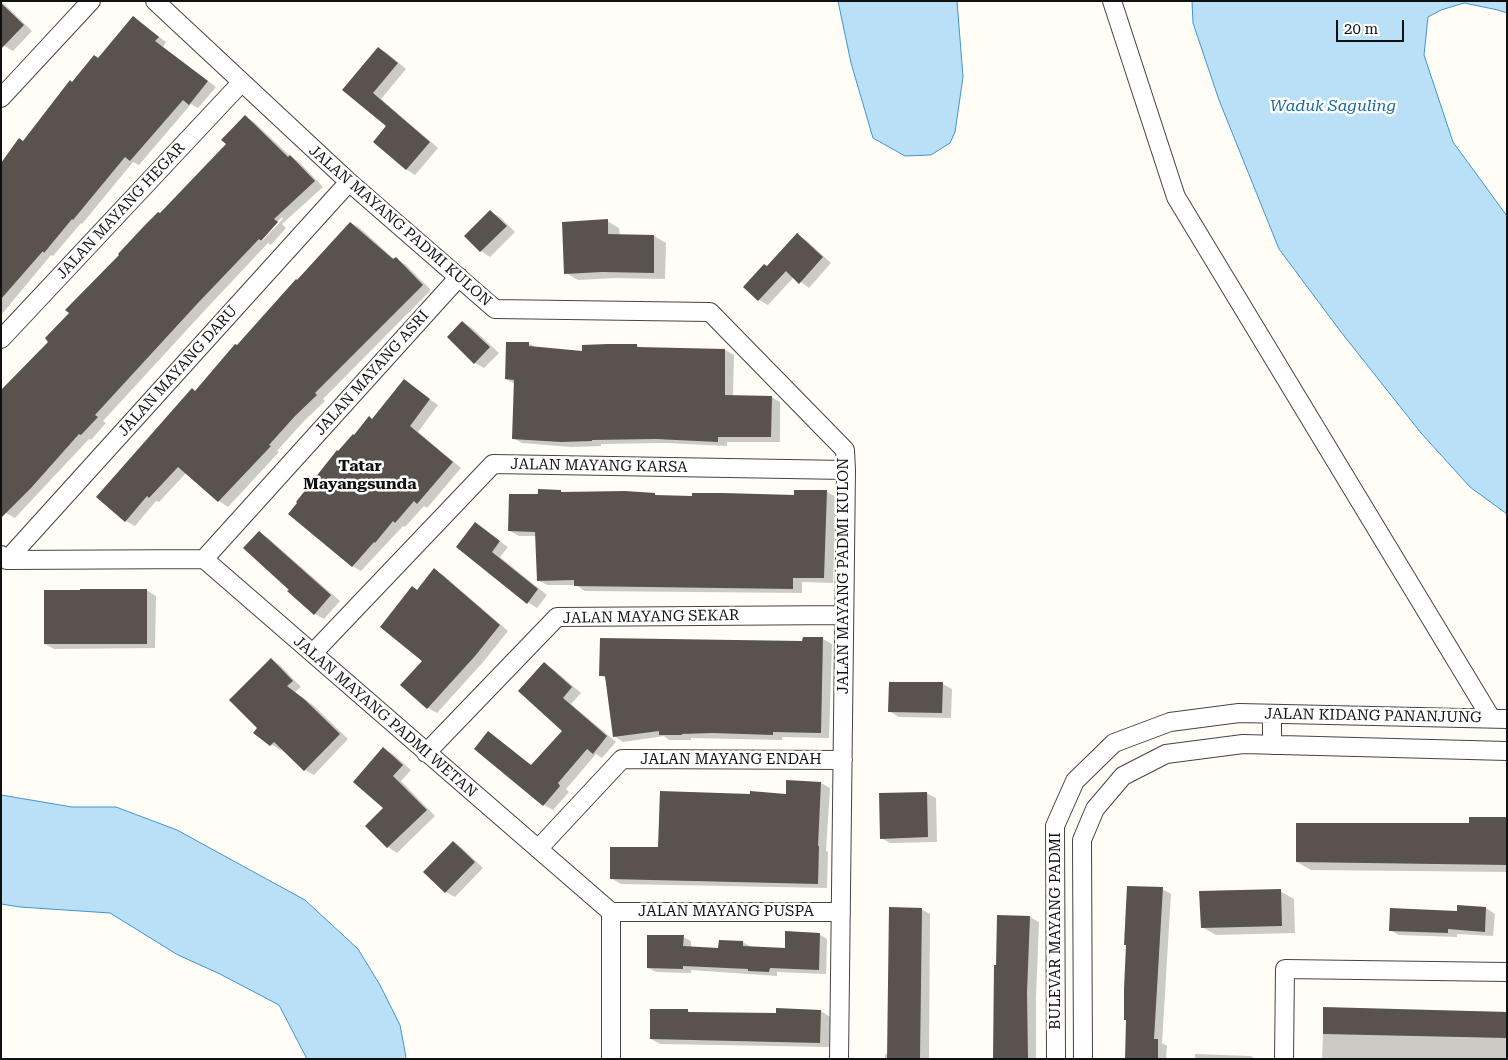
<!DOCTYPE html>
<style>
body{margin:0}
#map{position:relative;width:1508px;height:1060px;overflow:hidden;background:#fffdf5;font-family:"Roboto Serif",serif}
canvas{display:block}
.frame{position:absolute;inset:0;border:2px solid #111;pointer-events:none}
.scale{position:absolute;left:1336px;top:20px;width:68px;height:22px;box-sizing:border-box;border:2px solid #111;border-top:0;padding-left:6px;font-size:15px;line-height:18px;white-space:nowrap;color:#111;-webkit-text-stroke:4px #fff;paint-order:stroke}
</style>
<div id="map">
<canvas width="1508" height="1060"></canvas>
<div class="frame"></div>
<div class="scale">20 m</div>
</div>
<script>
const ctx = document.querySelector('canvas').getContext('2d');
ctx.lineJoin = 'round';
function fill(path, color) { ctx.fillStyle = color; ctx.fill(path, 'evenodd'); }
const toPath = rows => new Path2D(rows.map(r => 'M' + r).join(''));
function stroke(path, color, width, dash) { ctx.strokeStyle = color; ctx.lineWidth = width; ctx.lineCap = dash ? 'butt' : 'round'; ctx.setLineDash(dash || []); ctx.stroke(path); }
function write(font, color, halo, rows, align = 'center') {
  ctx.font = font + ' "Roboto Serif",serif'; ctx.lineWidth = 5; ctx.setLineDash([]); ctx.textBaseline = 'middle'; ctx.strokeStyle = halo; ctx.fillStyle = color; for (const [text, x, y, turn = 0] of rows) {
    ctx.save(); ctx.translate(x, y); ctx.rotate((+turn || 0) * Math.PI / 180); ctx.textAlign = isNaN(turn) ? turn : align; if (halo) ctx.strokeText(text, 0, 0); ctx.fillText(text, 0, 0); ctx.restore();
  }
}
const water = toPath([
 [838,1,957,1,963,77,955,132,950,143,931,155,905,156,873,138,851,63,838,1],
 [1192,1,1507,1,1507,13,1498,10,1464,3,1441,10,1428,17,1424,55,1453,142,1507,216,1507,514,1470,487,1421,433,1341,332,1279,249,1219,100,1193,23,1192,1],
 [1,795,72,807,116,807,177,830,305,900,358,949,380,985,400,1025,406,1057,404,1059,307,1059,279,1005,220,974,178,955,110,913,20,907,1,904,1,795]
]);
const shadow = toPath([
 [1,1,32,31,13,51,1,44],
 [133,17,166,42,163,47,216,87,198,108,191,104,139,165,133,162,82,224,81,223,53,256,51,255,1,315,1,165,24,142,73,84,99,59],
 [378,48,387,53,406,69,381,99,438,148,415,175,406,169,388,126,344,90],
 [245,117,254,122,290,156,299,162,323,187,282,224,286,228,271,245,268,243,206,309,103,421,106,423,91,440,89,439,15,518,6,513,50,342,160,214,227,144],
 [282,217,283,219,262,241,259,241],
 [491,212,500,217,515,232,490,257,481,251,466,236],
 [607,221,619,228,620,235,654,236,666,243,665,279,615,278,578,280,566,273],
 [351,223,360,228,395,260,405,264,431,290,323,399,325,401,304,421,277,451,279,452,228,507,219,501,186,473,159,502,156,501,135,526,126,521,196,392],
 [797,235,806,240,831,263,809,288,794,277,768,305,759,300,745,287,768,267],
 [463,322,472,328,499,353,484,368,475,363],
 [528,343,537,348,584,352,636,345,642,349,725,350,734,355,733,397,771,397,780,402,780,442,727,442,727,446,666,443,601,444,601,446,571,447,522,443,513,438,515,384,506,379],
 [404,381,438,405,418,432,461,468,427,508,424,506,405,527,403,526,361,571,352,566,339,452,373,420],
 [539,491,561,491,564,493,625,492,655,494,660,497,795,496,827,492,836,497,833,583,802,582,802,593,585,591,576,585,547,585,538,580,536,536,519,536,510,531,539,496],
 [475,524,508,547,500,557,547,595,537,608,528,602,457,547],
 [259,533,268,538,340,601,324,619,315,614,291,590],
 [434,570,443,575,508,631,484,661,437,713,428,708,417,591],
 [146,590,156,596,155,648,54,649,45,644],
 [804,638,823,639,832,644,829,738,782,737,782,740,691,738,691,740,669,740,664,736,623,742,614,736,607,679,600,675,804,642],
 [271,660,280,665,301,687,295,692,313,705,348,739,314,775,305,770,282,748,280,750,255,733,259,728],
 [544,664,553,669,581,693,571,704,616,742,602,758,596,754,566,789,569,792,553,810,544,805,475,749,488,733,532,766,563,731],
 [943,684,952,689,951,718,899,717,889,711],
 [384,749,393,754,411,770,401,781,435,816,397,853,388,847,384,808],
 [821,783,830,788,826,851,828,852,827,888,621,884,611,878,659,849,787,795],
 [926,793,936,798,937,842,890,843,881,838],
 [1507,818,1507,872,1311,870,1297,862],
 [453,842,462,848,483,868,455,897,446,892,425,872],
 [1162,889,1171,894,1162,1043,1167,1046,1166,1059,1126,1059,1127,946,1125,945],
 [1280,891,1294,899,1295,933,1216,935,1202,927],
 [1486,908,1495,914,1493,936,1457,934,1457,937,1399,935,1390,930,1458,912],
 [921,909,930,914,929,1059,885,1059,885,1054,888,1054],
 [1030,917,1039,922,1036,998,1036,1059,994,1059,997,967],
 [819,934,827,939,826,974,777,972,777,976,691,970,691,973,656,972,648,968,683,937,691,941,691,948,719,949,720,941,743,942,751,947,786,950],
 [1324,1009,1507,1012,1507,1059,1322,1059],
 [777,1010,821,1011,830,1017,829,1047,660,1044,651,1039,688,1011,693,1014,777,1014],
 [1195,1054,1251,1056,1255,1059,1195,1059]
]);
const building = toPath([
 [1,3,24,25,1,49],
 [133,16,159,37,155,41,208,81,189,105,183,100,130,161,125,157,73,220,72,219,44,253,43,251,1,299,1,163,19,138,23,141,70,80,72,82,94,55,98,58],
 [378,47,398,63,373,93,430,142,406,170,373,142,386,126,342,90],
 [245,115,288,157,290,155,315,181,274,219,278,222,261,241,259,239,197,304,95,415,98,417,81,435,79,434,31,488,1,518,1,390,48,342,45,338,69,313,65,310,119,255,118,254,145,225,158,212,160,213,226,144,221,140],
 [490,210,507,226,480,252,464,236],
 [608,219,608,234,654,235,654,273,602,272,564,274,562,222],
 [350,222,393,259,396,257,423,285,315,393,317,395,295,416,269,445,271,446,218,502,178,467,149,498,147,496,125,522,96,497,192,388,195,391,235,344,237,345,296,279,297,280],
 [797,233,823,257,799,284,786,271,758,301,743,287,764,264,767,266],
 [462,321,490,347,474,364,447,337],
 [506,342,529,342,529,346,582,351,582,345,608,344,637,344,637,347,725,349,725,395,772,396,771,437,718,437,718,442,656,439,592,440,592,441,561,442,512,439,514,380,505,379],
 [404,379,430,399,410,426,453,462,417,504,414,501,395,523,393,521,375,543,374,542,352,567,288,514,297,503,296,502,337,450,338,451,353,434,354,435,369,416,372,419],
 [538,489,561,490,561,492,625,491,655,493,655,495,692,496,692,493,723,493,794,495,794,490,827,490,824,578,793,578,793,589,574,586,574,580,537,581,535,532,508,531,509,494,538,494],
 [475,522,500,541,492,552,538,589,527,604,456,547],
 [259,531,331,595,314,615,287,591,289,590,243,548],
 [434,568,500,625,475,656,427,709,400,685,422,661,380,627,412,586,417,590],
 [80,589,147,589,147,644,44,644,44,590,80,590],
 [803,637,823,637,821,733,773,732,773,735,712,733,682,734,682,735,659,735,659,731,613,737,605,676,599,676,600,638,802,641],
 [271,658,293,681,287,686,304,699,340,734,304,771,274,742,270,746,253,733,257,728,229,700],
 [544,662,572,687,563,698,607,736,593,754,587,749,558,783,560,786,543,806,474,749,488,731,531,765,562,731,518,691],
 [889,682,943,682,942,713,888,712],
 [383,747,403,765,393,776,427,810,387,848,365,826,383,808,353,782],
 [786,780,821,782,818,846,819,846,818,884,610,879,610,847,658,847,660,791,750,794,750,791,786,794],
 [927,792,928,837,880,839,879,793],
 [1469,817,1507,817,1507,865,1296,862,1296,823,1469,823],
 [453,841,475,862,445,893,423,872],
 [1127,886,1163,887,1154,1039,1158,1039,1158,1059,1125,1059,1126,1020,1124,1020,1124,989,1126,945,1124,945],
 [1281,889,1282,926,1201,928,1199,891],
 [1457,905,1486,907,1485,932,1448,929,1448,933,1389,931,1390,908,1457,911],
 [889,907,922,908,920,1059,887,1059],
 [997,915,1030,916,1027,992,1028,1059,993,1059,994,965,996,965],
 [785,931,820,933,819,970,770,968,769,972,748,971,748,969,683,966,683,969,647,968,647,935,684,935,683,946,718,948,719,940,743,941,743,946,785,948],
 [1323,1007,1507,1012,1507,1038,1323,1034],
 [776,1008,821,1010,820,1043,650,1039,650,1009,688,1009,688,1012,776,1013]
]);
const street = toPath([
 [155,1,349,182,495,309,710,312,845,450,846,470,839,1059],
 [1112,1,1176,197,1491,718],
 [1,98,91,1],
 [1,339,241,83],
 [1,555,7,560,204,559,611,912,611,1059],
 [204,559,459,277],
 [7,560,349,182],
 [313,653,493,464,846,470],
 [1272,745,1272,714],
 [426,753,557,617,844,615],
 [538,849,622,759,843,760],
 [611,912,841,912],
 [1056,1059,1055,826,1075,781,1114,743,1170,722,1239,713,1507,719],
 [1083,1059,1082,840,1095,809,1123,776,1166,754,1243,744,1507,751],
 [1284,1059,1285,969,1507,972]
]);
const streetNames = [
 ["JALAN MAYANG HEGAR",121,211,-47],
 ["JALAN MAYANG PADMI KULON",400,226,41],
 ["JALAN MAYANG DARU",178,371,-48],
 ["JALAN MAYANG ASRI",372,373,-48],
 ["JALAN MAYANG KARSA",599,466,1],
 ["JALAN MAYANG PADMI KULON",844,576,-90],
 ["JALAN MAYANG SEKAR",651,617,-1],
 ["JALAN KIDANG PANANJUNG",1373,716,1],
 ["JALAN MAYANG PADMI WETAN",385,717,41],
 ["JALAN MAYANG ENDAH",731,760],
 ["JALAN MAYANG PUSPA",726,912],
 ["BULEVAR MAYANG PADMI",1056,931,-90]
];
const waterNames = [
 ["Waduk Saguling",1333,106]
];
const neighbourhoodNames = [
 ["Tatar",360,466],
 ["Mayangsunda",360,484]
];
fill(water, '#b9e0f7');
stroke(water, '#3f96cf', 1);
fill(shadow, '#0003');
fill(building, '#5a524d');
stroke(street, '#444', 20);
stroke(street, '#fff', 18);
write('15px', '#111', '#fff', streetNames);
write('italic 16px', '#1768a6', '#fff', waterNames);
write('bold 16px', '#111', '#fff', neighbourhoodNames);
</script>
